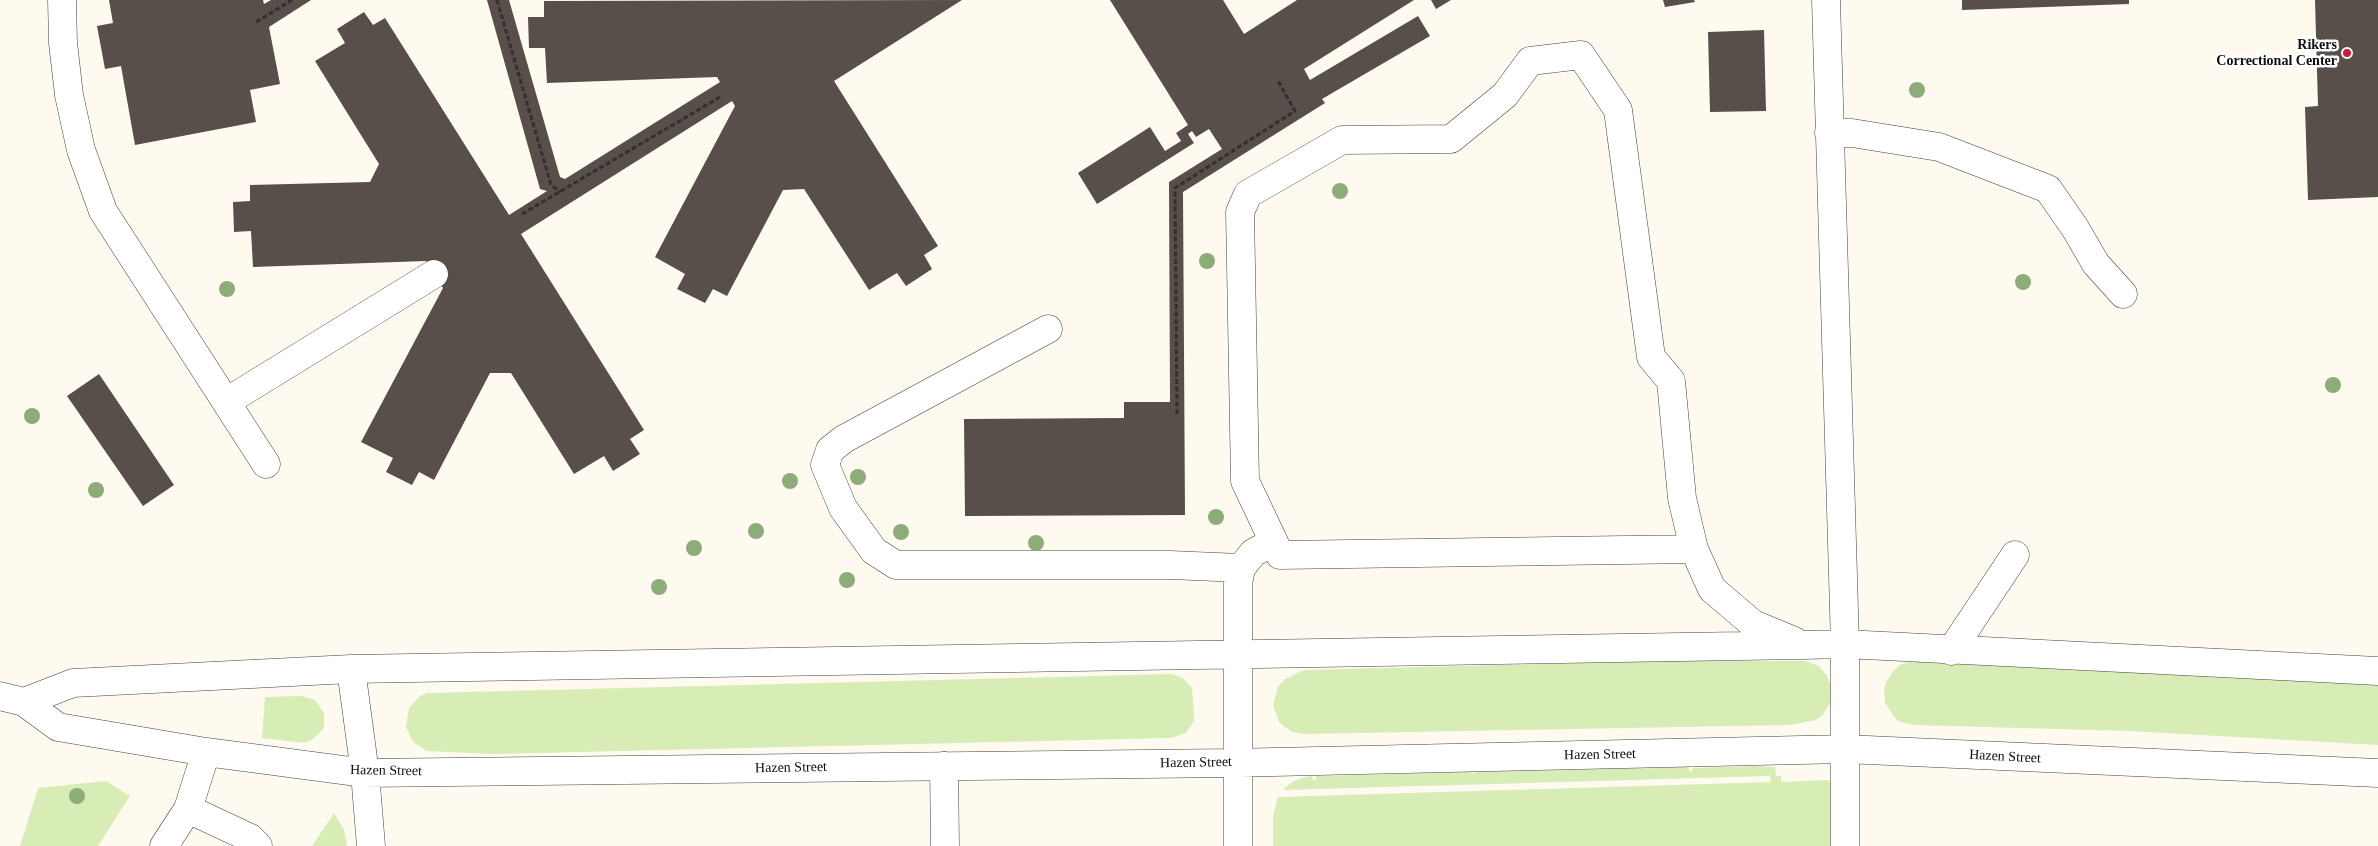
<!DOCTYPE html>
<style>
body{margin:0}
canvas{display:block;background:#fffaf0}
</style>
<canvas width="2378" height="846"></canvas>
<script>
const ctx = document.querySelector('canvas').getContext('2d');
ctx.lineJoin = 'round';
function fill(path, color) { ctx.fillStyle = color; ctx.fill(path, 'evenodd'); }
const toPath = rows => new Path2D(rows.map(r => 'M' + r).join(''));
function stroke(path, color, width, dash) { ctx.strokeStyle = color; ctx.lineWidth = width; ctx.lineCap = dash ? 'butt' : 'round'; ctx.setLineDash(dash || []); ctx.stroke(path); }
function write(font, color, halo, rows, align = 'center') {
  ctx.font = font + ' "Times New Roman",serif'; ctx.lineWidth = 5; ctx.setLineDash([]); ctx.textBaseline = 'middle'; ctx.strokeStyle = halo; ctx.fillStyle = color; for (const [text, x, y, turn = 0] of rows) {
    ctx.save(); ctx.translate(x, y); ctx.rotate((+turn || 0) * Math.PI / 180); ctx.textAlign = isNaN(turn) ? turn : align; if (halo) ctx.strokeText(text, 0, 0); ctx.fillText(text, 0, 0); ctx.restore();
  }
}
const green = toPath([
 [1658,661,1805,661,1819,666,1827,676,1831,686,1831,701,1823,715,1816,720,1790,725,1304,734,1292,732,1279,722,1273,705,1278,687,1285,679,1304,670],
 [1912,661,2036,663,2378,681,2378,745,2129,731,1913,725,1898,721,1893,715,1885,703,1884,689,1886,682,1895,669,1900,665],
 [1172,674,1183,678,1192,688,1194,715,1194,721,1186,733,1171,738,494,754,427,751,413,742,406,727,409,708,420,696,427,693],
 [265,697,302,696,315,700,324,713,324,728,312,740,304,743,262,738],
 [1754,766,1775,767,1776,776,1781,776,1781,782,1828,780,1834,787,1842,846,1273,846,1273,816,1278,797,1771,782,1770,776,1283,790,1292,782,1305,777,1312,776,1313,780,1316,780,1316,776,1473,772,1473,775,1475,772,1656,768,1689,767,1689,771,1692,771,1693,768],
 [106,781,130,796,98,846,20,846,38,788],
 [334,813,344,830,347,846,312,846]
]);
const building = toPath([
 [109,0,263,0,264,4,271,0,311,0,269,27,280,84,250,90,256,122,135,145,121,66,105,69,97,26,113,23],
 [487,0,509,0,560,177,565,179,720,82,717,77,547,83,545,48,529,48,528,17,544,17,544,1,962,0,834,81,938,246,924,255,932,269,906,286,897,273,869,290,804,189,783,190,727,296,713,289,705,303,677,289,685,274,655,257,735,106,732,101,521,234,644,430,630,439,640,454,613,471,604,456,574,474,511,373,490,373,434,480,419,472,412,485,386,472,393,458,361,442,443,288,426,261,253,267,251,231,234,232,233,202,250,201,250,185,370,182,379,164,315,61,345,43,337,29,364,12,373,25,385,18,509,215,547,191,540,189],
 [1110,0,1223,0,1244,34,1297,0,1414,0,1304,69,1310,80,1418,16,1430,36,1322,99,1325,103,1183,192,1185,515,965,516,964,419,1124,418,1124,402,1170,402,1169,182,1222,149,1209,129,1196,137,1192,131,1188,134,1194,143,1097,204,1078,173,1150,127,1165,151,1181,141,1176,133,1188,125],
 [1431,0,1451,0,1436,9],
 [1663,0,1694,0,1695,2,1665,7],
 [1962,0,2129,0,2129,4,1962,10],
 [2315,0,2378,0,2378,197,2308,200,2305,107,2318,106],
 [1764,30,1766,111,1710,112,1708,32],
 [99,374,174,485,143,506,67,396]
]);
const path = toPath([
 [497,0,551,185,561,192],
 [256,22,292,0],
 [522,214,720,97],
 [1177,414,1175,188,1295,111,1278,81]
]);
const minor = toPath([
 [62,0,63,43,69,95,81,150,103,211,266,464],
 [1826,0,1845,644,1845,846],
 [1829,133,1852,133,1939,147,2048,189,2075,228,2096,264,2123,294],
 [1048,329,844,439,830,450,825,465,843,508,874,551,896,565,1170,565,1241,568],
 [226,402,434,274],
 [1694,549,1682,498,1671,381,1651,357,1618,110,1581,55,1530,61,1505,95,1451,139,1342,140,1248,194,1240,212,1245,481,1280,555,1694,549,1712,589,1753,624,1794,641],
 [1951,651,2015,555],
 [351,669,365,773,371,846],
 [0,696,24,702,58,727,206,752,365,773,1230,763,1845,749,2378,773],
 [24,702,73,683,351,669,1802,645,1845,644,2378,671],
 [944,766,945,846],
 [188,809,250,838,258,846],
 [164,846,188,809,206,752],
 [1238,846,1238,584,1241,568,1253,553,1273,542]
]);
const trees = [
 [1917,90],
 [1340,191],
 [1207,261],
 [2023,282],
 [227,289],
 [2333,385],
 [32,416],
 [858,477],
 [790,481],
 [96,490],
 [1216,517],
 [756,531],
 [901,532],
 [1036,543],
 [694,548],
 [847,580],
 [659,587],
 [77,796]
];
const markers = [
 [2347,53,5,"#c91b35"]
];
const poiNames = [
 ["Rikers",2337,45],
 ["Correctional Center",2337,61]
];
const streetNames = [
 ["Hazen Street",1600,755,-1],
 ["Hazen Street",2005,757,3],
 ["Hazen Street",1196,763,-1],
 ["Hazen Street",791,768,-1],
 ["Hazen Street",386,771,1]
];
fill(green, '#d8edb6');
fill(building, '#584e4a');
stroke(minor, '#414141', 29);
stroke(path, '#303030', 3, [5, 2.5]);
stroke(minor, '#fff', 28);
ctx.fillStyle = '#8eab7a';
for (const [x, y] of trees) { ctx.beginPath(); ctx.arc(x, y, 8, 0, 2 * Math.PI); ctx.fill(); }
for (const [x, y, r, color] of markers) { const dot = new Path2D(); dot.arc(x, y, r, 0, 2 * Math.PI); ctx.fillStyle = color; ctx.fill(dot); stroke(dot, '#fff', 2); }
write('bold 14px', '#0e0e0e', '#fff', poiNames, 'right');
write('14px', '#0e0e0e', '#fff', streetNames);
</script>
